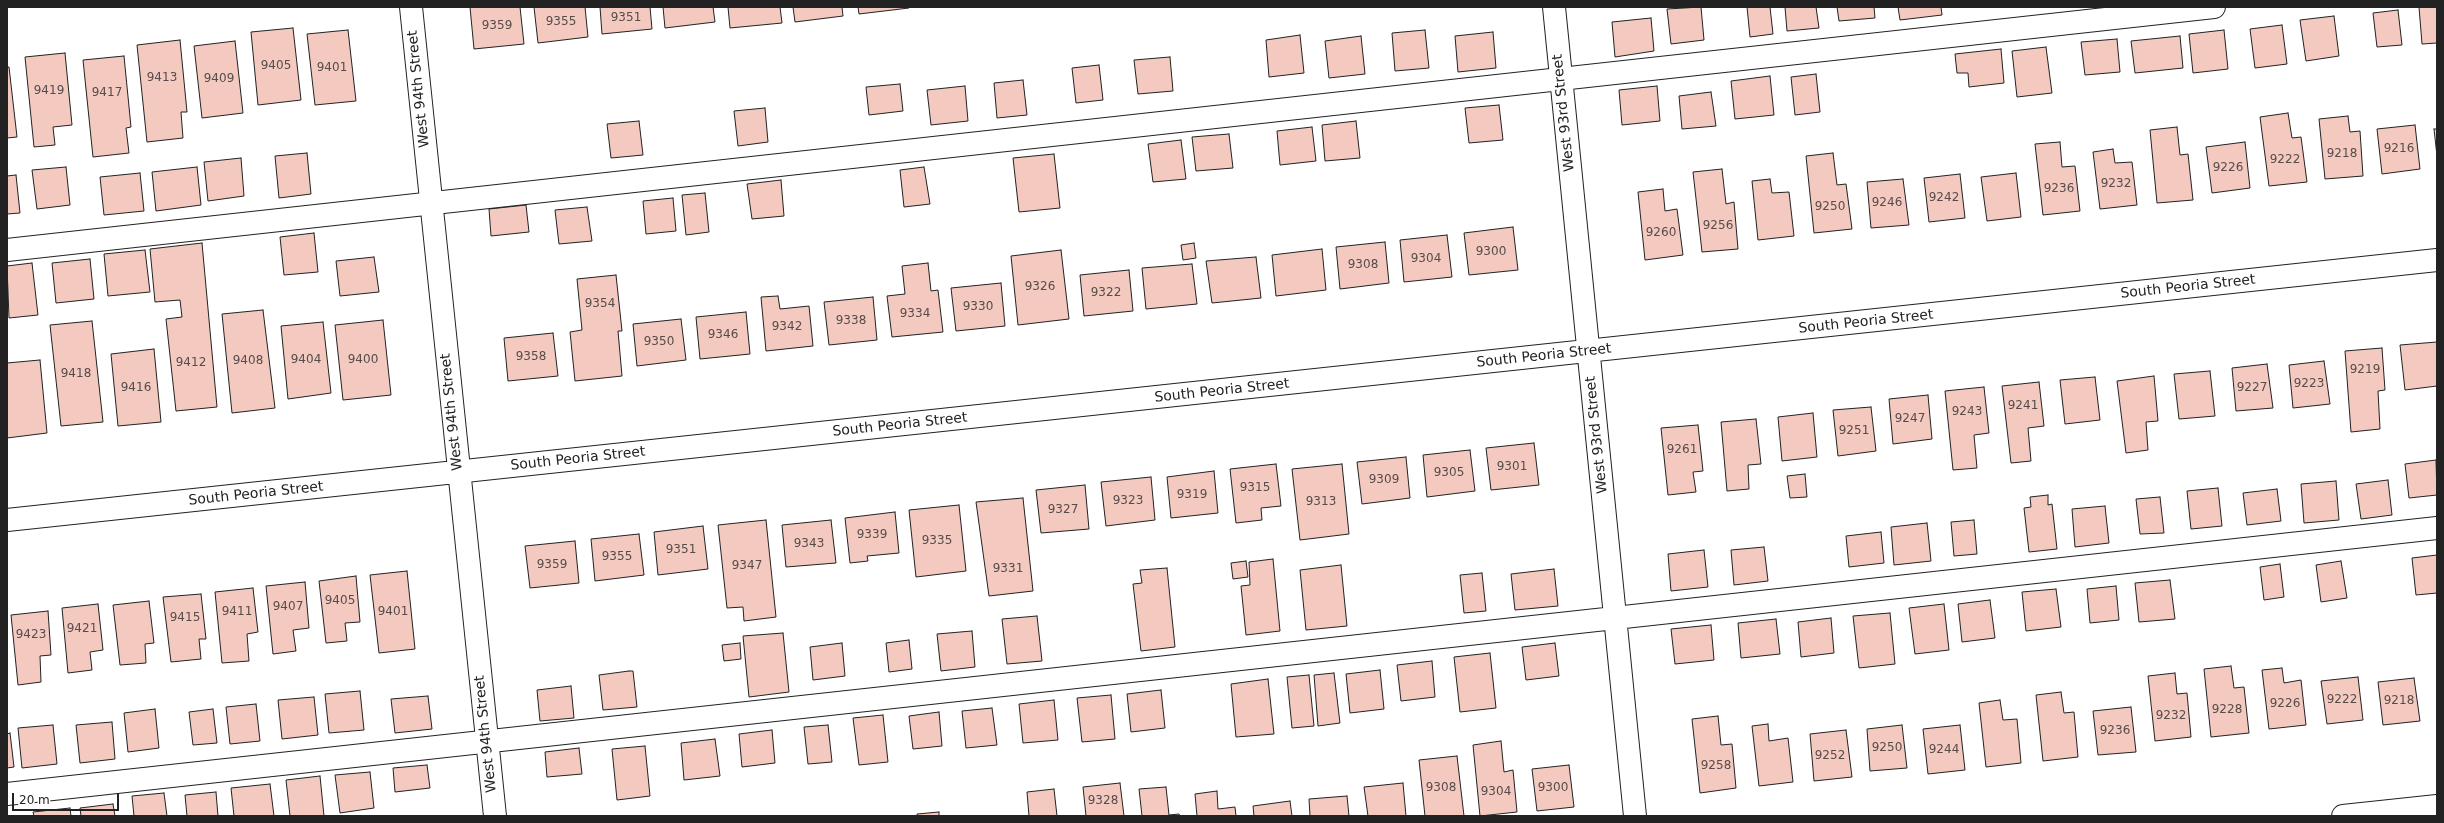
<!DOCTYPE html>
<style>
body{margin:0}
#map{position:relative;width:2444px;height:823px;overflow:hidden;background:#fff;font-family:"DejaVu Sans",sans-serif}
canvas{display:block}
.frame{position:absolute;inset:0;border:8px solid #222;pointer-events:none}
.scale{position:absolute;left:12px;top:793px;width:107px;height:18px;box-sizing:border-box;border:2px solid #222;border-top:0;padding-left:5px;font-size:12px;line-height:14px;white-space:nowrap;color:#222;-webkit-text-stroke:3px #fff;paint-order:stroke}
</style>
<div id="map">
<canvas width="2444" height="823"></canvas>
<div class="frame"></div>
<div class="scale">20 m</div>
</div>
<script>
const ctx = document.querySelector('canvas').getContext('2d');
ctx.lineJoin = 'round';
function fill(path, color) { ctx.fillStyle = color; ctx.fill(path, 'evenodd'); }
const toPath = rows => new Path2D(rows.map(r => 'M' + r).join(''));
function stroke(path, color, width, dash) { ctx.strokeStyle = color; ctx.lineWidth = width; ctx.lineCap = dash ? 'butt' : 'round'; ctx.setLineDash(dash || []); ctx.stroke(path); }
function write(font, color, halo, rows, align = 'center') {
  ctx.font = font + ' "DejaVu Sans",sans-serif'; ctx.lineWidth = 3; ctx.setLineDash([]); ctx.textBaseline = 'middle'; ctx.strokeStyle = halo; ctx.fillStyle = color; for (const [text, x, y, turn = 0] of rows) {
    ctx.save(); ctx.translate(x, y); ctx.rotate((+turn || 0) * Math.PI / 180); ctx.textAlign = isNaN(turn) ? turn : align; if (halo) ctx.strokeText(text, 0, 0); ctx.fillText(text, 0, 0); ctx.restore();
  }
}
const building = toPath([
 [470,7,520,7,524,44,474,49,470,7],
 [534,7,585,7,588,37,538,43,534,7],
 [600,7,650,7,652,29,602,34,600,7],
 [663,7,713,7,715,22,665,28,663,7],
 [728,7,780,7,782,23,730,28,728,7],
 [793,7,842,7,843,16,795,22,793,7],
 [858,7,909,7,909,8,859,14,858,7],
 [1701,7,1704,40,1671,44,1667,9,1701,7],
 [1747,7,1770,7,1773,34,1750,37,1747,7],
 [1785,7,1816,7,1819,28,1787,31,1785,7],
 [1837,7,1874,7,1875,18,1839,21,1837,7],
 [1898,7,1941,7,1942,15,1900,20,1898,7],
 [2419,7,2437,7,2437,43,2422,44,2419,7],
 [2398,10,2402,45,2377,47,2373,13,2398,10],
 [2334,16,2339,56,2306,61,2300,20,2334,16],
 [1651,18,1654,51,1615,57,1612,22,1651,18],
 [2282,25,2287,64,2255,68,2250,29,2282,25],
 [293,28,301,100,258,105,251,32,293,28],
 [348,30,356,101,315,105,307,34,348,30],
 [1425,30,1429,68,1395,71,1392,33,1425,30],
 [2224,30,2228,69,2193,73,2189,34,2224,30],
 [1493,32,1496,68,1458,72,1455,36,1493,32],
 [1300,35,1304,73,1269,77,1266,40,1300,35],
 [1361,36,1365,74,1329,78,1325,41,1361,36],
 [2180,36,2183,68,2135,73,2131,41,2180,36],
 [2117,39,2120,72,2085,75,2081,42,2117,39],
 [180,40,187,112,181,112,183,138,147,142,137,45,180,40],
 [235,41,243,113,202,118,194,46,235,41],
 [2046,47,2052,93,2017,97,2012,51,2046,47],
 [2001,49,2004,83,1969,87,1968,73,1957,73,1955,54,2001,49],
 [65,53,72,125,53,127,55,145,34,147,25,57,65,53],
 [124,56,131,127,126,128,129,153,93,157,83,60,124,56],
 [1170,57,1173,91,1138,94,1134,60,1170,57],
 [1099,65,1103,100,1076,103,1072,68,1099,65],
 [7,67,9,67,17,137,7,138,7,67],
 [1816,74,1820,112,1795,115,1791,77,1816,74],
 [1770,76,1774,115,1735,119,1731,81,1770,76],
 [1023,80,1027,115,997,118,994,83,1023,80],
 [900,84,903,111,869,115,866,87,900,84],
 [965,86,968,121,931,125,927,90,965,86],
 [1657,86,1660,121,1622,125,1619,90,1657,86],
 [1711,92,1716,126,1682,129,1679,96,1711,92],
 [1499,105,1503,140,1469,143,1465,108,1499,105],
 [765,108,768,142,738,146,734,111,765,108],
 [2288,113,2292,138,2301,137,2307,182,2269,186,2260,117,2288,113],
 [2348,116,2350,132,2360,131,2363,176,2325,179,2319,119,2348,116],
 [639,121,643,155,611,158,607,124,639,121],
 [1356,121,1360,158,1325,161,1322,125,1356,121],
 [2415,125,2420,169,2382,174,2377,129,2415,125],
 [1312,127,1316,161,1280,165,1277,131,1312,127],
 [2177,127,2180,155,2188,154,2193,200,2157,203,2150,130,2177,127],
 [2434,129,2437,129,2437,156,2434,129],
 [1229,134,1233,168,1196,171,1192,137,1229,134],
 [1181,140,1186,179,1153,182,1148,144,1181,140],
 [2060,142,2062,167,2075,166,2080,211,2043,215,2035,144,2060,142],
 [2245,142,2250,188,2212,193,2206,147,2245,142],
 [2113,149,2115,163,2132,162,2137,205,2100,209,2093,152,2113,149],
 [307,153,311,194,279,198,275,156,307,153],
 [1833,153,1837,185,1846,184,1852,229,1814,233,1806,156,1833,153],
 [1054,154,1060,208,1019,212,1013,158,1054,154],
 [241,158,244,196,208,201,204,162,241,158],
 [66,167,70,205,37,209,32,170,66,167],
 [197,167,201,205,156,211,152,172,197,167],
 [924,167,930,204,904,207,900,170,924,167],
 [1722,169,1726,204,1734,202,1738,249,1702,252,1693,172,1722,169],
 [140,173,144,211,104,215,100,177,140,173],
 [2016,173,2021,217,1987,221,1981,177,2016,173],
 [1960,174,1965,218,1929,222,1924,178,1960,174],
 [16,175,20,213,7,214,7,176,16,175],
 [1770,179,1772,193,1789,192,1794,236,1758,240,1752,181,1770,179],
 [1903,179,1909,225,1871,228,1867,182,1903,179],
 [781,180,784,216,752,219,747,184,781,180],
 [1663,189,1665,211,1677,209,1683,255,1645,260,1638,192,1663,189],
 [705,193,709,232,686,235,682,195,705,193],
 [673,198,676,231,646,234,643,201,673,198],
 [526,205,529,232,491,236,489,209,526,205],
 [587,207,592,241,559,244,555,210,587,207],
 [1513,227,1518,270,1469,275,1464,233,1513,227],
 [314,233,318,272,284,275,280,237,314,233],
 [1447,235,1452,277,1404,282,1400,240,1447,235],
 [1385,242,1389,283,1340,289,1336,247,1385,242],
 [202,243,217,407,176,411,166,319,182,317,180,300,155,302,150,249,202,243],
 [1194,243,1196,258,1183,260,1181,245,1194,243],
 [1322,249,1326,290,1276,296,1272,255,1322,249],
 [145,250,150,292,108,296,104,254,145,250],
 [1061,250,1069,319,1018,325,1011,256,1061,250],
 [374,257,379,292,340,296,336,261,374,257],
 [1256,257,1261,298,1212,303,1206,261,1256,257],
 [90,259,94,299,56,303,52,263,90,259],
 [32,263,38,315,9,318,7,266,32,263],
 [928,263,931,291,938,290,943,332,892,337,887,296,905,294,902,266,928,263],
 [1192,264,1197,304,1146,309,1142,268,1192,264],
 [1129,270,1133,311,1084,316,1080,275,1129,270],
 [616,275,622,331,618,331,622,376,575,381,570,332,582,330,577,279,616,275],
 [1001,283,1005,326,956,331,951,288,1001,283],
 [778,296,780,309,809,306,813,346,766,351,761,297,778,296],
 [873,297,877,340,829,345,824,302,873,297],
 [263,310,275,408,232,413,222,314,263,310],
 [746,312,750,354,700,359,696,317,746,312],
 [681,319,686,360,637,366,633,324,681,319],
 [383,320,391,395,343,400,335,325,383,320],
 [92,321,103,422,61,426,50,325,92,321],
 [323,322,331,393,288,399,281,326,323,322],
 [553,333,558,376,508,381,504,338,553,333],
 [2437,342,2437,386,2405,390,2400,345,2437,342],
 [2382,348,2385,390,2378,391,2380,429,2351,432,2345,351,2382,348],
 [154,349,161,422,118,426,111,354,154,349],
 [40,360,47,433,7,438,7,363,40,360],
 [2324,361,2330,404,2293,408,2289,365,2324,361],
 [2267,364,2273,408,2236,411,2232,368,2267,364],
 [2210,371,2215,416,2179,419,2174,374,2210,371],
 [2154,376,2158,421,2146,422,2148,450,2126,453,2117,381,2154,376],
 [2095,377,2100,420,2065,424,2060,380,2095,377],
 [2039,382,2044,426,2028,428,2031,461,2011,463,2002,386,2039,382],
 [1984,387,1989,433,1974,435,1977,468,1953,470,1945,391,1984,387],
 [1928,395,1932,439,1893,444,1889,399,1928,395],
 [1871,407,1876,451,1838,456,1833,410,1871,407],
 [1813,413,1817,457,1782,461,1778,417,1813,413],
 [1756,419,1761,464,1748,465,1749,489,1727,491,1721,422,1756,419],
 [1698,425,1703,471,1693,472,1696,492,1668,495,1661,428,1698,425],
 [1534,443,1539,485,1491,490,1486,448,1534,443],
 [1470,450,1475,491,1427,497,1423,455,1470,450],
 [1406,457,1410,498,1362,504,1357,462,1406,457],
 [2436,460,2437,495,2409,498,2405,464,2436,460],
 [1276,464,1281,506,1261,508,1262,520,1236,523,1230,469,1276,464],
 [1342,464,1349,534,1300,540,1292,469,1342,464],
 [1214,471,1218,513,1171,518,1167,477,1214,471],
 [1805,474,1807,497,1790,498,1787,476,1805,474],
 [1151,477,1155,520,1106,526,1101,482,1151,477],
 [2388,480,2392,515,2361,519,2356,484,2388,480],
 [2336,481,2339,520,2304,523,2301,484,2336,481],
 [1085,485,1089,529,1041,533,1036,490,1085,485],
 [2218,488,2222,526,2191,529,2187,491,2218,488],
 [2277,489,2281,521,2247,525,2243,493,2277,489],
 [2048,495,2048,505,2052,504,2057,549,2029,552,2024,508,2031,507,2030,497,2048,495],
 [2160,497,2164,533,2140,534,2136,499,2160,497],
 [1023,498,1033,591,989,596,976,502,1023,498],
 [959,505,966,571,916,577,909,510,959,505],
 [2105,506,2109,543,2075,547,2072,509,2105,506],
 [895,512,899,553,867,556,868,561,850,563,845,518,895,512],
 [766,520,776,617,744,621,743,607,727,608,718,525,766,520],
 [831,520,836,563,786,567,782,525,831,520],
 [1974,520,1977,554,1954,556,1951,522,1974,520],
 [1927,523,1931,561,1894,565,1891,527,1927,523],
 [703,526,708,569,658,575,654,532,703,526],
 [1881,532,1884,563,1849,567,1846,536,1881,532],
 [639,534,644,575,595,581,591,539,639,534],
 [575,541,579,583,530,588,525,546,575,541],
 [1764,547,1768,581,1734,585,1731,550,1764,547],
 [1704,550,1708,587,1671,591,1668,554,1704,550],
 [2437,555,2437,593,2416,595,2412,558,2437,555],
 [1273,559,1280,631,1246,635,1241,586,1250,585,1249,562,1273,559],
 [1246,561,1248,577,1233,579,1231,563,1246,561],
 [2341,561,2347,598,2321,602,2316,565,2341,561],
 [2280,564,2284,597,2264,600,2260,567,2280,564],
 [1341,565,1347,626,1306,630,1300,570,1341,565],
 [1167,568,1175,647,1141,651,1133,584,1142,583,1140,570,1167,568],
 [1554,569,1558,606,1515,610,1511,574,1554,569],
 [407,571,415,649,379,653,370,575,407,571],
 [1482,573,1486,611,1464,613,1460,575,1482,573],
 [356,576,360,622,345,623,347,641,326,643,319,581,356,576],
 [2170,580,2175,619,2139,622,2135,583,2170,580],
 [305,582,309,628,293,630,296,651,273,654,266,586,305,582],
 [2116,586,2119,620,2090,623,2087,589,2116,586],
 [253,588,258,632,247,634,249,661,222,663,215,592,253,588],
 [2056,589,2061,627,2026,631,2022,592,2056,589],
 [201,594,206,639,199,639,201,659,171,662,163,597,201,594],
 [1990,600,1995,638,1962,642,1958,604,1990,600],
 [149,601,154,643,145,644,146,663,120,665,113,605,149,601],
 [98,604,103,650,90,652,92,670,68,673,62,608,98,604],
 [1944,604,1949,650,1915,654,1909,608,1944,604],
 [48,611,51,655,40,656,41,682,18,685,11,615,48,611],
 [1890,613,1895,664,1859,668,1853,616,1890,613],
 [1037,616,1042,661,1007,664,1002,619,1037,616],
 [1831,618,1834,653,1801,657,1798,622,1831,618],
 [1776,619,1780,654,1741,658,1738,623,1776,619],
 [1711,625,1714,660,1675,664,1671,629,1711,625],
 [972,631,975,667,941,671,937,634,972,631],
 [783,633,789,692,749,697,743,636,783,633],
 [909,640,912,669,889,672,886,643,909,640],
 [740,643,741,659,724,661,722,645,740,643],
 [842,643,845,676,813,680,810,647,842,643],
 [1555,643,1559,676,1526,680,1522,647,1555,643],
 [1490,653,1496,708,1460,712,1454,657,1490,653],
 [1432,661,1435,697,1401,701,1397,665,1432,661],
 [2231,666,2234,688,2244,687,2249,733,2211,737,2204,669,2231,666],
 [2282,668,2284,683,2301,680,2306,725,2269,729,2262,670,2282,668],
 [1380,670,1384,709,1350,713,1346,674,1380,670],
 [629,671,633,671,637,707,603,710,599,675,629,671],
 [1334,673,1340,723,1318,726,1314,675,1334,673],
 [2175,673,2177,694,2187,693,2191,737,2155,741,2148,676,2175,673],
 [1309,675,1314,726,1292,728,1287,677,1309,675],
 [2358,677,2363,720,2327,724,2321,681,2358,677],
 [2414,678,2420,721,2383,725,2378,682,2414,678],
 [1268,679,1274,734,1236,737,1231,684,1268,679],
 [571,686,574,718,540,721,537,690,571,686],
 [1161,690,1165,728,1131,732,1127,694,1161,690],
 [360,691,364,730,329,733,325,694,360,691],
 [2061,692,2064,713,2074,712,2078,757,2043,761,2036,695,2061,692],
 [1111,695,1115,739,1082,742,1077,698,1111,695],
 [428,696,432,729,395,733,391,699,428,696],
 [314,697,318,735,282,739,278,700,314,697],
 [1054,700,1058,740,1023,743,1019,704,1054,700],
 [2000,700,2003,720,2017,719,2021,763,1986,767,1979,703,2000,700],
 [256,704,260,741,230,744,226,707,256,704],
 [2131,707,2136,752,2098,755,2093,711,2131,707],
 [992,708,997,745,966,748,962,711,992,708],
 [155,709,159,748,128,752,124,713,155,709],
 [213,709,217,743,193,745,189,712,213,709],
 [939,712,942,746,913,749,909,716,939,712],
 [883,715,888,762,859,765,853,718,883,715],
 [1718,716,1721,745,1732,744,1736,788,1700,793,1692,719,1718,716],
 [112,722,115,759,80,763,76,725,112,722],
 [1768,724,1769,741,1788,738,1793,782,1759,786,1752,726,1768,724],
 [53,725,57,764,22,768,18,728,53,725],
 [828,725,832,762,808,764,804,727,828,725],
 [1902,725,1907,768,1870,771,1867,729,1902,725],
 [1960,725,1965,770,1928,774,1923,729,1960,725],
 [772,730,775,763,742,767,739,734,772,730],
 [1846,730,1852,777,1814,781,1810,734,1846,730],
 [10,733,14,767,7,768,7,734,10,733],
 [715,739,720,776,684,780,681,743,715,739],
 [1501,741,1504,772,1513,770,1517,812,1480,816,1473,745,1501,741],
 [645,746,650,796,617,800,612,749,645,746],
 [579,748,582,774,547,777,545,752,579,748],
 [1457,756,1464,816,1425,816,1419,760,1457,756],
 [427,765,430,788,395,792,393,768,427,765],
 [1569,765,1574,807,1537,811,1532,769,1569,765],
 [370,772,374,808,340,813,335,775,370,772],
 [320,776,324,816,290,816,286,780,320,776],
 [1120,783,1124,816,1086,816,1083,787,1120,783],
 [1403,783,1406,816,1368,816,1364,787,1403,783],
 [270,784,274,816,234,816,231,788,270,784],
 [1166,787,1169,815,1179,814,1180,816,1142,816,1139,789,1166,787],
 [1054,789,1057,816,1029,816,1027,792,1054,789],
 [1217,791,1218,809,1235,807,1236,816,1197,816,1195,794,1217,791],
 [216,792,218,816,187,816,185,795,216,792],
 [164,793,167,816,134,816,132,796,164,793],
 [1347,796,1349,816,1310,816,1309,799,1347,796],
 [1290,801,1292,816,1254,816,1253,806,1290,801],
 [113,804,115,816,81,816,80,808,113,804],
 [70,808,71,816,34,816,33,812,70,808],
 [939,812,939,816,917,816,917,814,939,812]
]);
const minor = toPath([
 [411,7,495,816],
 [1554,7,1635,816],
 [7,250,2214,7],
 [7,520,2437,260],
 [7,794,2437,528],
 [2343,816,2437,806]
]);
const numberNames = [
 ["9351",626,18],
 ["9355",561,22],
 ["9359",497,26],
 ["9405",276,66],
 ["9401",332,68],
 ["9413",162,78],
 ["9409",219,79],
 ["9419",49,91],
 ["9417",107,93],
 ["9216",2399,149],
 ["9218",2342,154],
 ["9222",2285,160],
 ["9226",2228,168],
 ["9232",2116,184],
 ["9236",2059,189],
 ["9242",1944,198],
 ["9246",1887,203],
 ["9250",1830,207],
 ["9256",1718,226],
 ["9260",1661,233],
 ["9300",1491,252],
 ["9304",1426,259],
 ["9308",1363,265],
 ["9326",1040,287],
 ["9322",1106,293],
 ["9354",600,304],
 ["9330",978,307],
 ["9334",915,314],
 ["9338",851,321],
 ["9342",787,327],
 ["9346",723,335],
 ["9350",659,342],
 ["9358",531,357],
 ["9404",306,360],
 ["9400",363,360],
 ["9408",248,361],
 ["9412",191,363],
 ["9219",2365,370],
 ["9418",76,374],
 ["9223",2309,384],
 ["9416",136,388],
 ["9227",2252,388],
 ["9241",2023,406],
 ["9243",1967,412],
 ["9247",1910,419],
 ["9251",1854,431],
 ["9261",1682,450],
 ["9301",1512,467],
 ["9305",1449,473],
 ["9309",1384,480],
 ["9315",1255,488],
 ["9319",1192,495],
 ["9323",1128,501],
 ["9313",1321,502],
 ["9327",1063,510],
 ["9339",872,535],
 ["9335",937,541],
 ["9343",809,544],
 ["9351",681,550],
 ["9355",617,557],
 ["9359",552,565],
 ["9347",747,566],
 ["9331",1008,569],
 ["9405",340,601],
 ["9407",288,607],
 ["9411",237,612],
 ["9401",393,612],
 ["9415",185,618],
 ["9421",82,629],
 ["9423",31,635],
 ["9222",2342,700],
 ["9218",2399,701],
 ["9226",2285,704],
 ["9228",2227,710],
 ["9232",2171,716],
 ["9236",2115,731],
 ["9250",1887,748],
 ["9244",1944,750],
 ["9252",1830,756],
 ["9258",1716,766],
 ["9308",1441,788],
 ["9300",1553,788],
 ["9304",1496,792],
 ["9328",1103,801]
];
const streetNames = [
 ["West 94th Street",419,89,-96],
 ["West 93rd Street",1564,113,-96],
 ["South Peoria Street",2188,287,-6],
 ["South Peoria Street",1866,322,-6],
 ["South Peoria Street",1544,356,-6],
 ["South Peoria Street",1222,391,-6],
 ["West 94th Street",452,412,-96],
 ["South Peoria Street",900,425,-6],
 ["West 93rd Street",1597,435,-96],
 ["South Peoria Street",578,459,-6],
 ["South Peoria Street",256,494,-6],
 ["West 94th Street",486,734,-96]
];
fill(building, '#f3c9c0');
stroke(building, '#222', 1);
stroke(minor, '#222', 24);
stroke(minor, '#fff', 22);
write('12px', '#564c4a', null, numberNames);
write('14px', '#222', '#fff', streetNames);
</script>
